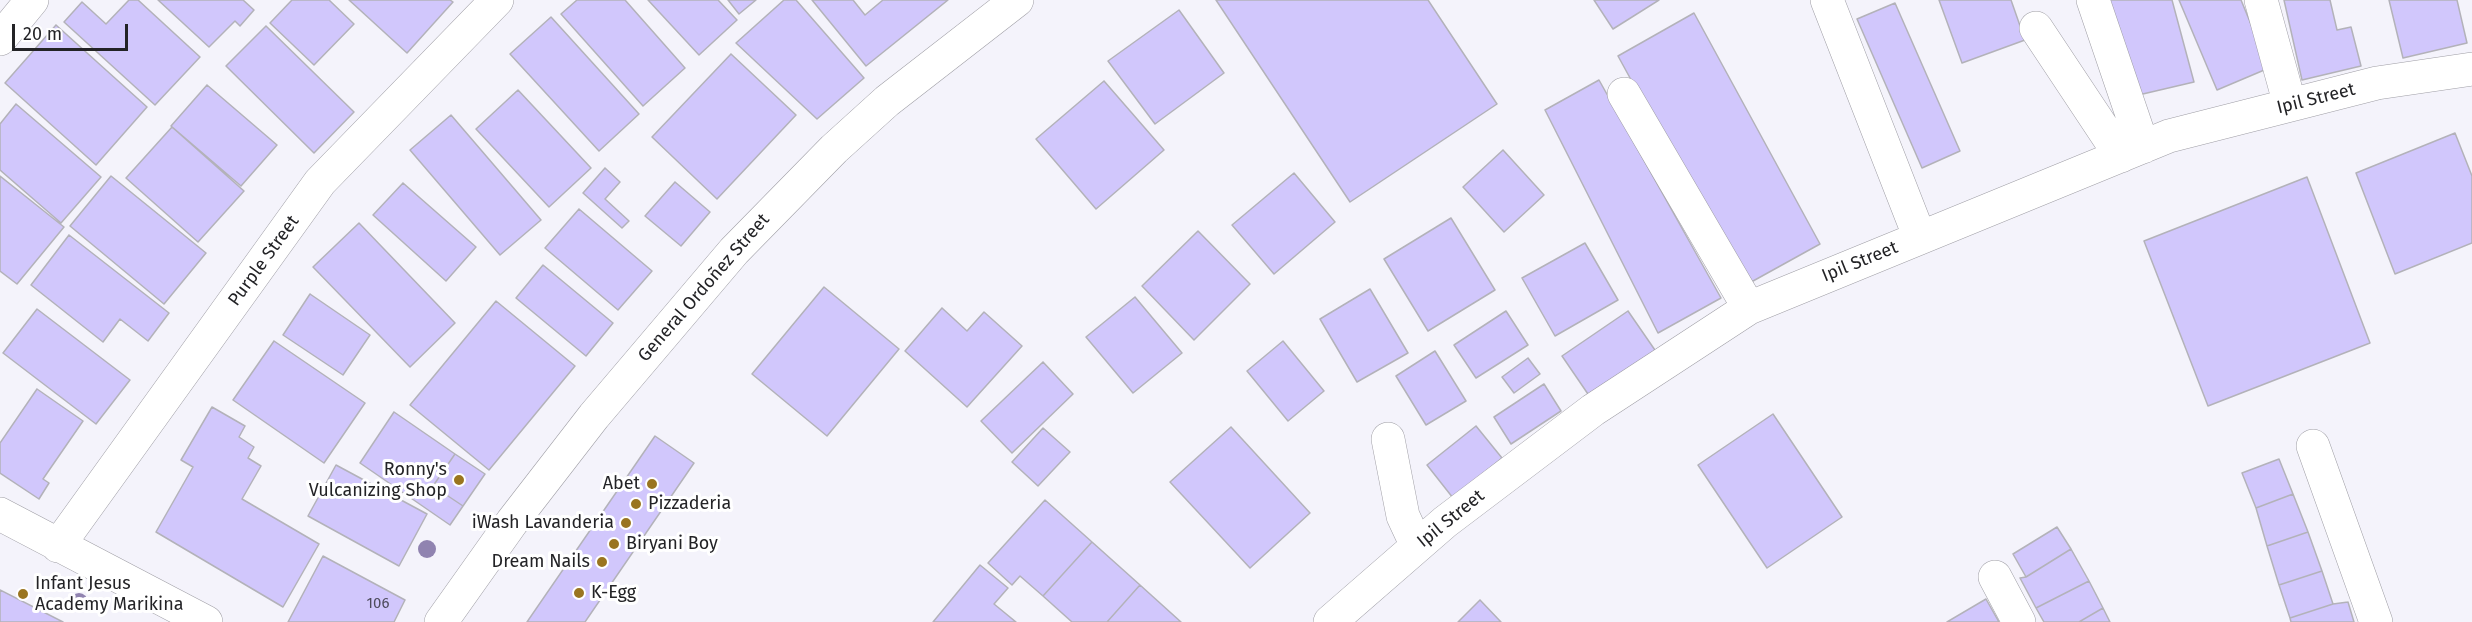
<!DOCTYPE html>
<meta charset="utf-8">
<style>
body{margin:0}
#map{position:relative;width:2472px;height:622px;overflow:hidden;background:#f4f3fb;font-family:"Fira Sans",sans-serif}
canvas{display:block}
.scale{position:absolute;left:12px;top:24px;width:116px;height:27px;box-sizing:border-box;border:3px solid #232326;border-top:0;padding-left:8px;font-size:18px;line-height:21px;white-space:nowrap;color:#232326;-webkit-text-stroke:4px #fff;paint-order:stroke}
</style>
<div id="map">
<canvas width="2472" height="622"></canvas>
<div class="scale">20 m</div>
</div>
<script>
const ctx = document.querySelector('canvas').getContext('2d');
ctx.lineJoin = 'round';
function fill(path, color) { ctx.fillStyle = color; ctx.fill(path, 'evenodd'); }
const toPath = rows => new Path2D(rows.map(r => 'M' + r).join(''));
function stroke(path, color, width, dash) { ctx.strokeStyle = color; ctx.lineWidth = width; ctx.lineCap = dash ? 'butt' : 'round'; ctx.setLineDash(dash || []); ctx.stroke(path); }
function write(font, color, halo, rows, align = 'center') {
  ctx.font = font + ' "Fira Sans",sans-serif'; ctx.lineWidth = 6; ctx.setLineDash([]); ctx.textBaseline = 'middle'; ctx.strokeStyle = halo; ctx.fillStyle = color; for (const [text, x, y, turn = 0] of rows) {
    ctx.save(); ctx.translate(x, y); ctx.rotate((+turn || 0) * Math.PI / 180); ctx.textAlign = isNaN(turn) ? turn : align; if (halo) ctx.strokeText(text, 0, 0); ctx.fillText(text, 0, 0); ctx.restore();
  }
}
const building = toPath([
 [129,0,138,0,200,57,155,105,64,22,82,2,106,24,129,0],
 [158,0,243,0,254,10,240,26,235,21,209,47,158,0],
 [292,0,329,0,354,24,314,65,270,23,292,0],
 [349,0,450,0,453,2,407,53,349,0],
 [577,0,625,0,685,68,643,106,561,14,577,0],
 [648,0,718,0,737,20,699,55,648,0],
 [728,0,756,0,739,14,728,0],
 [784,0,796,0,864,78,817,119,736,43,784,0],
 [812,0,853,0,865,15,883,0,948,0,866,66,812,0],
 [1216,0,1428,0,1497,104,1350,202,1216,0],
 [1594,0,1659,0,1613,29,1594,0],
 [1939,0,2011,0,2025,40,1962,63,1939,0],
 [2098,0,2172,0,2194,82,2130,97,2098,0],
 [2179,0,2241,0,2269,68,2217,90,2179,0],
 [2284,0,2330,0,2337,30,2351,27,2361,66,2302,80,2284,0],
 [2389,0,2457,0,2467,43,2403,58,2389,0],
 [1895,3,1960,151,1922,168,1857,19,1895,3],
 [1179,10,1224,73,1155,124,1108,61,1179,10],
 [1694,13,1820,244,1744,286,1618,56,1694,13],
 [551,17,639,114,599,151,510,54,551,17],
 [56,25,147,107,96,165,5,83,56,25],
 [266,26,354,112,314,153,226,66,266,26],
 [731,54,796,115,717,199,652,137,731,54],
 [1599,80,1721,298,1658,333,1545,110,1599,80],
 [1104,81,1164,150,1096,209,1036,139,1104,81],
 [207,85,277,145,241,186,171,126,207,85],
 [518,90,591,168,549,207,476,129,518,90],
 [16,104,101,177,61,223,0,170,0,124,16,104],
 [451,115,541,220,500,255,410,150,451,115],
 [172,127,244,191,198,242,126,178,172,127],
 [2455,133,2472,176,2472,243,2395,274,2356,173,2455,133],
 [1503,150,1544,195,1504,232,1463,187,1503,150],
 [605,168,620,182,605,199,629,221,622,228,583,193,605,168],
 [1294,173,1335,222,1274,274,1232,225,1294,173],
 [0,176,64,227,17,284,0,271,0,176],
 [111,176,206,253,164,304,70,226,111,176],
 [2307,177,2370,343,2208,406,2144,241,2307,177],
 [675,182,710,212,681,246,645,216,675,182],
 [403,183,476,247,446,281,373,215,403,183],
 [579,209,652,271,618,310,545,248,579,209],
 [1451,218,1495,290,1428,331,1384,259,1451,218],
 [359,223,455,323,410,367,313,267,359,223],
 [1198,231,1250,284,1194,340,1142,286,1198,231],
 [69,235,169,313,148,341,120,319,103,342,31,285,69,235],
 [1585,243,1618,300,1555,336,1522,278,1585,243],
 [543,265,613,323,586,356,516,298,543,265],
 [824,287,899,349,827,436,752,374,824,287],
 [1370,289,1408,353,1357,382,1320,319,1370,289],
 [310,294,370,335,343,375,283,335,310,294],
 [1135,297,1182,353,1133,393,1086,337,1135,297],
 [496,301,575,366,489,470,410,405,496,301],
 [942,308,967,331,984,312,1022,346,967,407,905,351,942,308],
 [37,309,130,380,96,424,3,353,37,309],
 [1506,311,1528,345,1476,378,1454,345,1506,311],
 [1628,311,1657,353,1590,397,1562,356,1628,311],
 [274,341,365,403,324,463,233,400,274,341],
 [1283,341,1324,391,1288,421,1247,371,1283,341],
 [1435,351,1466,401,1426,425,1396,376,1435,351],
 [1528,358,1540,374,1514,393,1502,377,1528,358],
 [1043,362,1073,394,1012,453,981,421,1043,362],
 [1544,384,1561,411,1511,444,1494,417,1544,384],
 [37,389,83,421,43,479,49,483,39,499,0,473,0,443,37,389],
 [212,407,245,426,239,437,254,447,248,458,261,466,242,499,319,544,283,607,156,532,193,467,181,460,212,407],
 [394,412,455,454,433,486,463,506,450,525,360,463,394,412],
 [1773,414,1842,517,1767,568,1698,465,1773,414],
 [1476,426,1502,458,1453,498,1427,465,1476,426],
 [1231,427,1310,513,1250,568,1170,482,1231,427],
 [1043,428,1070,452,1038,486,1012,462,1043,428],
 [655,436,694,463,585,622,527,622,655,436],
 [455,454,485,474,463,506,433,486,455,454],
 [2279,459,2293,494,2256,508,2242,473,2279,459],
 [336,465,427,514,399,566,308,516,336,465],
 [2293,494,2308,532,2267,546,2256,508,2293,494],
 [1045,500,1092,542,1043,596,1020,576,1012,585,988,563,1045,500],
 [2057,527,2071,549,2026,577,2013,554,2057,527],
 [2308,532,2322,571,2279,585,2267,546,2308,532],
 [1092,542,1140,585,1107,622,1072,622,1043,596,1092,542],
 [2071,549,2089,581,2036,608,2020,578,2026,577,2071,549],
 [323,556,405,600,394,622,288,622,323,556],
 [980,565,1008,588,994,604,1016,622,933,622,980,565],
 [2322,571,2333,604,2290,618,2279,585,2322,571],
 [2089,581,2103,608,2079,622,2044,622,2036,608,2089,581],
 [1140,585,1181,622,1107,622,1140,585],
 [0,590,63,622,0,622,0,590],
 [1986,599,1999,622,1947,622,1986,599],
 [1480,600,1501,622,1458,622,1480,600],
 [2348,602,2354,622,2291,622,2290,618,2333,604,2348,602],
 [2103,608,2110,622,2079,622,2103,608]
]);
const minor = toPath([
 [1827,0,1920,238],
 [2093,0,2143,147],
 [2261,0,2290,105],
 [2036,28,2121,156],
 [0,39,32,0],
 [1624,94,1749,308],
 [1388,439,1403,516,1417,546],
 [2313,446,2376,622],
 [0,514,206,622],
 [58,546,320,182,497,0],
 [1995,577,2019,622],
 [1330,622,1445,522,1593,410,1749,308,2169,136,2377,83,2472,69]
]);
const major = toPath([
 [441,622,512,522,594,416,734,251,834,149,887,101,1017,0]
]);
const trees = [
 [427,549],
 [79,602]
];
const markers = [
 [459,480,6,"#9a7520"],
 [652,484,6,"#9a7520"],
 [636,504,6,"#9a7520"],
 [626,523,6,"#9a7520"],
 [614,544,6,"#9a7520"],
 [602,562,6,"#9a7520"],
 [579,593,6,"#9a7520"],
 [23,594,6,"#9a7520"]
];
const numberNames = [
 ["106",378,604]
];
const streetNames = [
 ["Ipil Street",2316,99,-14],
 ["Purple Street",264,261,-54],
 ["Ipil Street",1860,262,-22],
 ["General Ordoñez Street",704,288,-49],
 ["Ipil Street",1451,519,-39]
];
const poiNames = [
 ["Ronny's",447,470],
 ["Vulcanizing Shop",447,491],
 ["Abet",640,484],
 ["Pizzaderia",648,504,"left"],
 ["iWash Lavanderia",614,523],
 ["Biryani Boy",626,544,"left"],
 ["Dream Nails",590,562],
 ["Infant Jesus",35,584,"left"],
 ["Academy Marikina",35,605,"left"],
 ["K-Egg",591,593,"left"]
];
fill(building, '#d1c7fc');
stroke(building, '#b3b2b9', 1.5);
stroke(minor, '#9f9ea5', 34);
stroke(major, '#9f9ea5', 34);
stroke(minor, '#fff', 33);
stroke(major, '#fff', 33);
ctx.fillStyle = '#9083b0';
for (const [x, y] of trees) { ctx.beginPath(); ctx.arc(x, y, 9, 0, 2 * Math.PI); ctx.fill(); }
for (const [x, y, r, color] of markers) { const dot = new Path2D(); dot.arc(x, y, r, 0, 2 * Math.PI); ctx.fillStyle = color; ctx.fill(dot); stroke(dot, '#fff', 2); }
write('15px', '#4e4c5c', null, numberNames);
write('18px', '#232326', '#fff', streetNames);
write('18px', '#232326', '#fff', poiNames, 'right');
</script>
